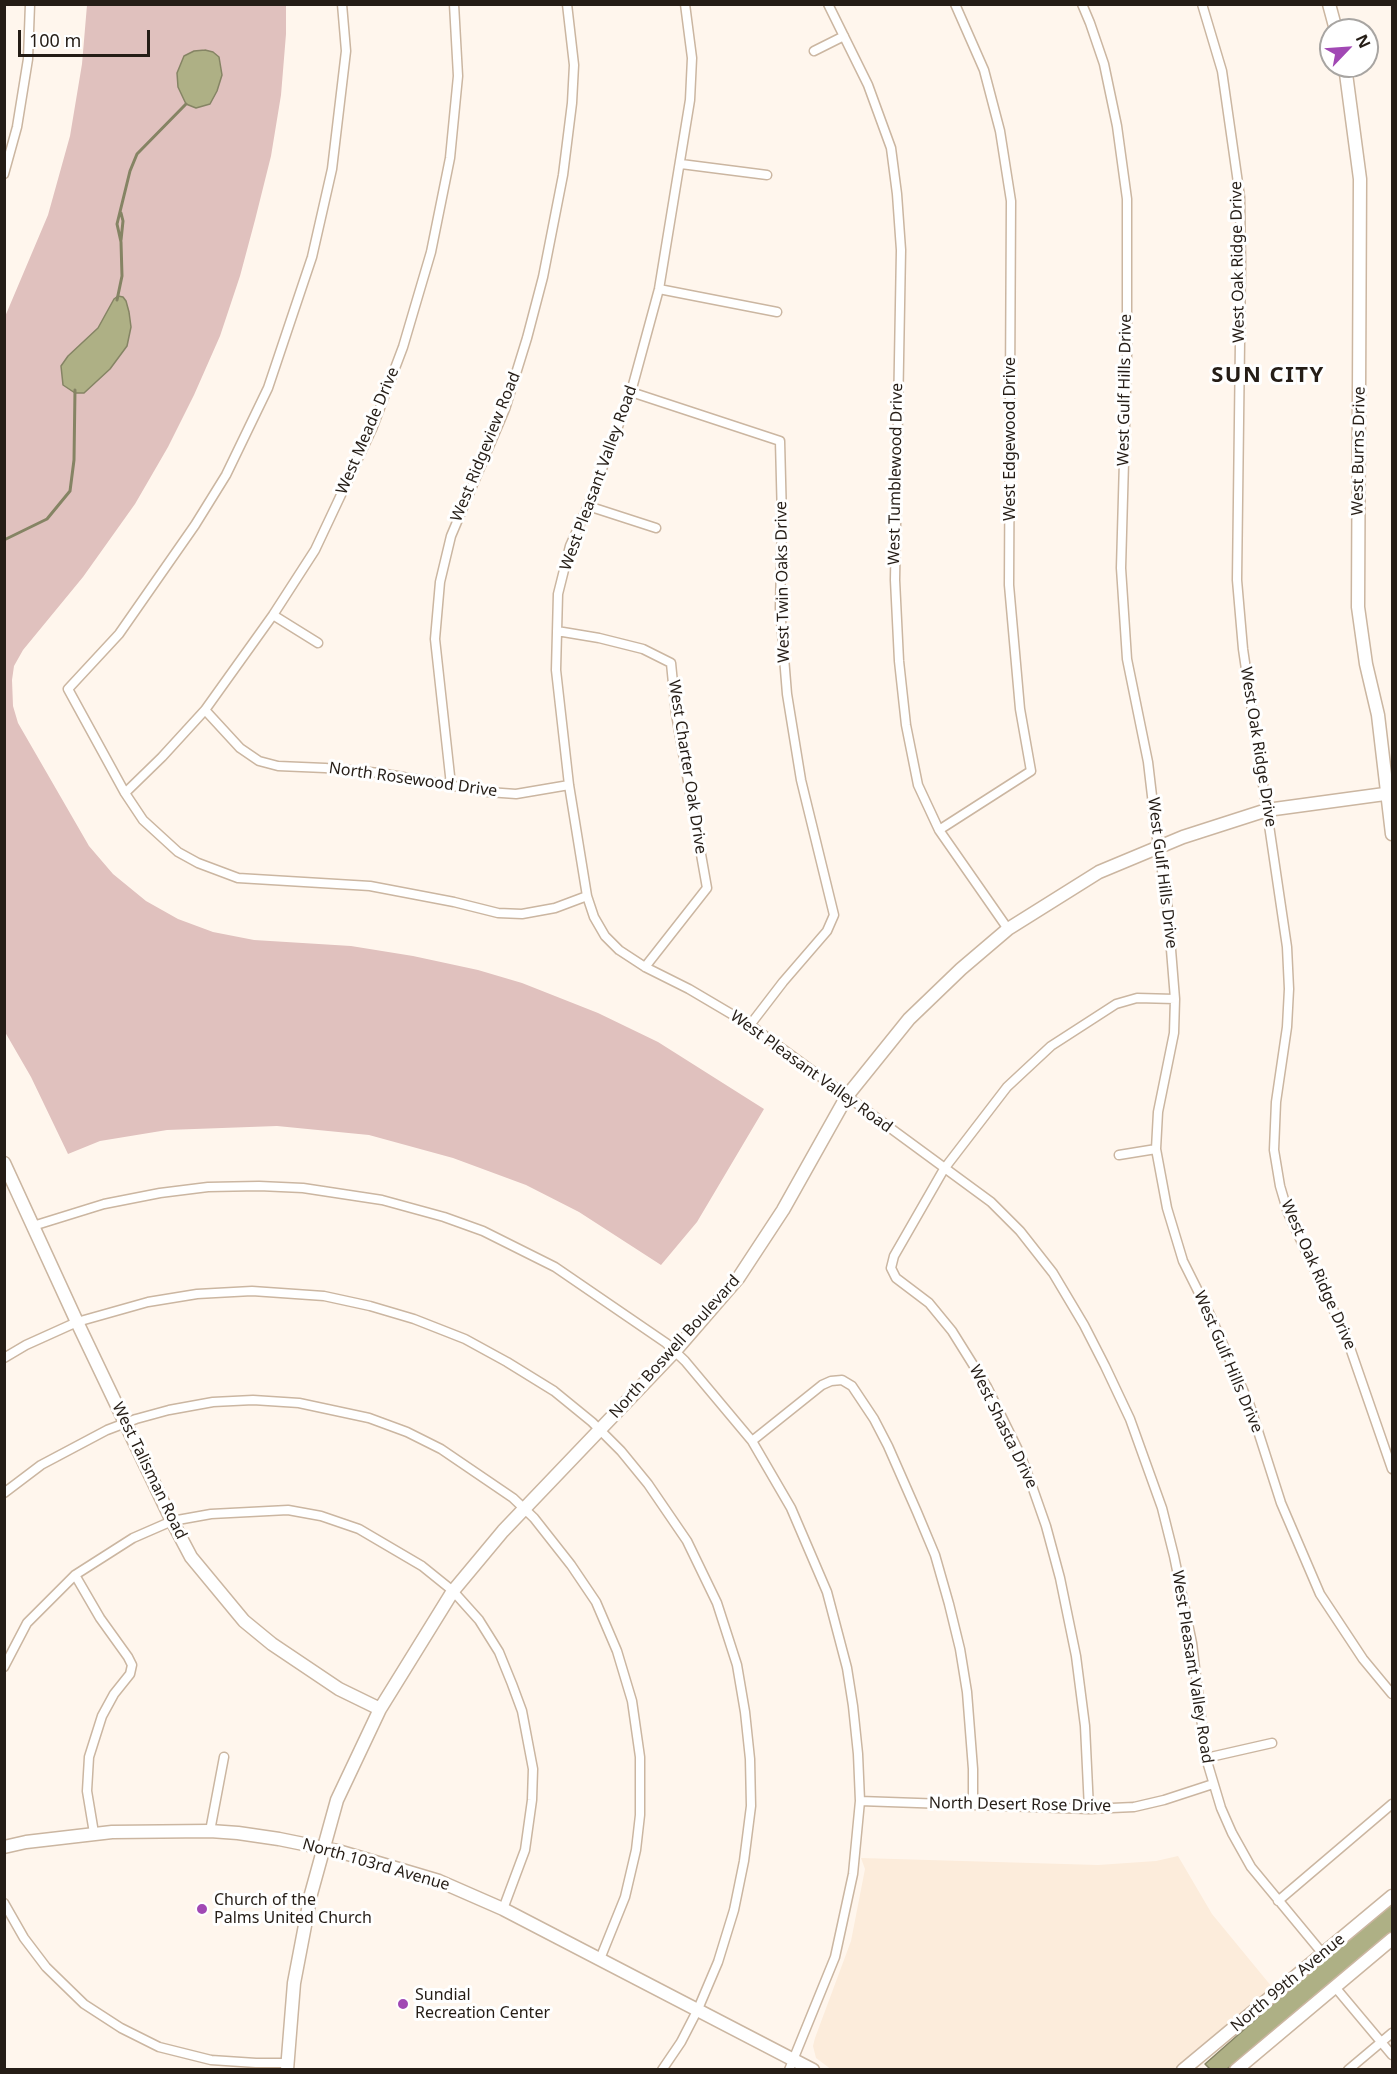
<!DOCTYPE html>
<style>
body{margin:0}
#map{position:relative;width:1397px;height:2074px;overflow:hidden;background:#fff6ed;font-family:"Noto Sans",sans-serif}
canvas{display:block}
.frame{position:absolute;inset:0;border:6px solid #251d16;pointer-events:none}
.north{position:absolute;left:1319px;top:18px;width:60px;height:60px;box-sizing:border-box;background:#fff;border:2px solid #a8a5a2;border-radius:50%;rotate:65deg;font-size:16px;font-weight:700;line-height:24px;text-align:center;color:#251d16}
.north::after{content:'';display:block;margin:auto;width:21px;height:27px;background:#a148b4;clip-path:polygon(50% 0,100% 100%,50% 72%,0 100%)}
.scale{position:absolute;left:18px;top:30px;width:132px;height:27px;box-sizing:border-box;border:3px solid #251d16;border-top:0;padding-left:8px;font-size:18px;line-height:21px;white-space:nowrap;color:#251d16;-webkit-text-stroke:4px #fff;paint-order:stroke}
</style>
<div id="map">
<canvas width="1397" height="2074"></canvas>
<div class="frame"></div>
<div class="north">N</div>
<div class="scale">100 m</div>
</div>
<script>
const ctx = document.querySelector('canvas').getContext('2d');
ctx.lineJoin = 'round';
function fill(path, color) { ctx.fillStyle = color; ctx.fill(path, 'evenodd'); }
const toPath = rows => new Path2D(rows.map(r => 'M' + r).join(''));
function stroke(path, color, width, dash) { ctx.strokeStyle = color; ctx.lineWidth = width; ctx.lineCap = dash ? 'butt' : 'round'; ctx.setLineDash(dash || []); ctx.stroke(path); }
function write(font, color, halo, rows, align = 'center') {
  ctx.font = font + ' "Noto Sans",sans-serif'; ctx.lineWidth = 6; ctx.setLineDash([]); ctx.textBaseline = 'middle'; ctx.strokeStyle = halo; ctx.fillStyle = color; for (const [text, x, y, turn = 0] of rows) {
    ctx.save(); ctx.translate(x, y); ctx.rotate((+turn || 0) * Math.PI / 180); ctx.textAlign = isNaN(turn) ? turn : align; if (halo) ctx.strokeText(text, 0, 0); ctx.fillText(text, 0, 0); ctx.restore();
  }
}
const built = toPath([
 [1178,1856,1212,1914,1272,1987,1173,2069,832,2070,816,2058,813,2046,815,2038,851,1941,865,1869,861,1858,1098,1865,1156,1861]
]);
const green = toPath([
 [87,5,286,5,286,34,281,95,271,156,255,220,240,276,220,336,194,395,168,447,135,504,83,577,23,650,14,666,12,680,13,706,18,723,89,846,113,874,146,901,178,919,213,932,254,940,351,946,413,956,478,970,522,983,598,1013,658,1042,764,1109,697,1222,661,1265,579,1212,526,1185,453,1158,369,1135,277,1126,167,1130,100,1141,68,1154,31,1077,5,1032,4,319,48,215,70,136,82,64]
]);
const water = toPath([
 [205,50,213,52,219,57,222,75,217,91,210,104,196,108,186,104,178,87,177,73,184,56,194,51,205,50],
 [118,296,123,297,126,301,129,312,131,327,127,346,110,369,84,393,75,393,63,385,61,366,68,356,98,328,114,299,118,296],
 [1392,1903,1392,1932,1227,2069,1210,2069,1205,2064,1315,1967,1392,1903]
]);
const stream = toPath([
 [121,213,123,221,121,240],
 [117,300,122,276,121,242,117,224,130,171,137,154,186,104],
 [4,540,47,519,70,491,74,460,75,390]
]);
const street = toPath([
 [342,4,346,51,332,169,312,257,268,388,226,475,195,525,119,634,68,689,125,793,143,820,178,852,198,863,238,878,370,886,454,902,498,913,522,914,555,908,587,896],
 [685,4,692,58,690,100,659,289,631,392,588,506,570,546,558,594,556,670,569,785,587,896,594,917,605,936,619,950,645,967,689,989,750,1025,991,1202,1020,1231,1053,1273,1084,1325,1105,1366,1130,1419,1162,1508,1174,1556,1192,1643,1206,1758,1221,1808,1232,1833,1251,1867,1323,1954],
 [828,4,868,85,891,148,897,194,901,250,895,580,899,661,906,725,918,785,939,830,1008,929],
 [1082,4,1090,23,1104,64,1117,126,1127,199,1127,354,1121,568,1127,659,1148,762,1158,847,1167,900,1175,999,1174,1033,1158,1112,1156,1149,1167,1208,1183,1261,1210,1315,1250,1406,1281,1503,1320,1594,1363,1659,1392,1694],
 [1202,4,1222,71,1240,197,1241,262,1237,580,1243,649,1287,947,1289,989,1287,1027,1276,1102,1274,1150,1280,1186,1288,1213,1347,1339,1392,1469],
 [814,51,844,36],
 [681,164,767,175],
 [4,174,17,127,28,59,30,4],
 [659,289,777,312],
 [631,392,780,441,782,519,780,608,787,694,801,780,834,915,827,931,783,982,750,1025],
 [588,506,656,528],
 [273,615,318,643],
 [557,631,599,638,643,649,671,663,676,714,707,888,645,967],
 [205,710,240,748,259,761,278,766,325,768,380,773,488,792,516,794,569,785],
 [451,785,435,639,440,582,451,536,505,409,527,338,543,277,563,175,572,103,574,65,567,4],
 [125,793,162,757,205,710,273,615,315,550,372,429,403,347,431,252,450,158,458,76,454,4],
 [939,830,1031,771,1020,709,1009,585,1011,201,1000,131,984,70,955,4],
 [1119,1155,1156,1149],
 [33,1226,104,1204,160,1193,208,1187,259,1186,303,1188,382,1200,444,1217,483,1231,555,1267,666,1343,685,1361,752,1441,791,1508,827,1592,847,1668,853,1706,858,1754,860,1801,853,1874,835,1957,789,2070],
 [4,1358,26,1345,77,1322,148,1302,197,1294,252,1291,324,1296,370,1306,414,1319,465,1339,507,1362,554,1391,592,1422,621,1451,648,1484,687,1541,717,1603,737,1665,745,1712,750,1759,751,1806,744,1861,734,1910,718,1962,698,2009,681,2042,662,2070],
 [752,1441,822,1385,831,1381,842,1380,852,1386,874,1419,888,1446,917,1512,935,1555,949,1604,960,1649,967,1692,973,1769,973,1804],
 [4,1493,41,1465,107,1430,136,1419,169,1410,213,1402,253,1400,299,1403,369,1418,407,1432,441,1449,513,1498,534,1518,571,1565,596,1602,617,1651,632,1701,640,1757,640,1815,636,1850,625,1897,600,1959],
 [75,1575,100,1618,128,1657,132,1665,130,1674,114,1694,102,1716,89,1757,87,1791,94,1833],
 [4,1667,27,1623,75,1575,133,1538,172,1521,211,1514,288,1510,321,1516,359,1529,422,1566,453,1591,479,1620,499,1652,512,1684,522,1711,533,1769,532,1800,525,1850,503,1909],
 [1206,1758,1272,1743],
 [860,1801,1089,1809,1134,1807,1164,1800,1213,1784],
 [1089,1809,1085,1726,1076,1656,1060,1578,1046,1526,1032,1486,1020,1454,987,1387,952,1331,929,1303,896,1278,891,1268,894,1256,944,1169,1007,1087,1051,1046,1116,1004,1137,998,1175,999],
 [210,1831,224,1757],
 [1278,1901,1392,1804],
 [4,1903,24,1938,46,1967,84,2004,121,2028,159,2047,211,2060,256,2063,287,2063],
 [1335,1987,1392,2055],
 [1348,2070,1392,2033]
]);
const secondary = toPath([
 [1329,4,1336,30],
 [1345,66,1360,179,1358,607,1366,664,1378,715,1392,834],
 [4,1163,77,1322,172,1521,191,1557,244,1621,272,1644,339,1689,380,1709],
 [4,1847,26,1842,112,1832,210,1831,238,1833,279,1839,338,1851,439,1881,503,1909,813,2070],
 [287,2070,294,1983,311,1894,337,1800,380,1709,453,1591,503,1531,675,1351,739,1277,783,1210,847,1096,909,1019,961,969,1008,929,1099,872,1183,837,1267,810,1392,793],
 [1183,2070,1392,1896],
 [1236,2070,1392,1939]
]);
const markers = [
 [202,1909,6,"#a148b4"],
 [403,2004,6,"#a148b4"]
];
const streetNames = [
 ["West Oak Ridge Drive",1238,262,-91],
 ["West Gulf Hills Drive",1125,390,-89],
 ["West Meade Drive",368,431,-67],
 ["West Edgewood Drive",1010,439,-90],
 ["West Ridgeview Road",486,447,-68],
 ["West Burns Drive",1359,451,-89],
 ["West Tumblewood Drive",896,474,-89],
 ["West Pleasant Valley Road",599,478,-70],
 ["West Twin Oaks Drive",783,582,-91],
 ["West Oak Ridge Drive",1258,747,81],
 ["West Charter Oak Drive",687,767,81],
 ["North Rosewood Drive",413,780,8],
 ["West Gulf Hills Drive",1162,873,83],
 ["West Pleasant Valley Road",811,1072,36],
 ["West Oak Ridge Drive",1318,1275,66],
 ["North Boswell Boulevard",675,1347,-48],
 ["West Gulf Hills Drive",1228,1362,67],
 ["West Shasta Drive",1003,1427,64],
 ["West Talisman Road",149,1471,64],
 ["West Pleasant Valley Road",1192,1667,81],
 ["North Desert Rose Drive",1020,1805,1],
 ["North 103rd Avenue",376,1865,16],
 ["North 99th Avenue",1288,1983,-40]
];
const poiNames = [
 ["Church of the",214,1900],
 ["Palms United Church",214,1918],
 ["Sundial",415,1995],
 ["Recreation Center",415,2013]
];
const districtNames = [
 ["SUN CITY",1268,376]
];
fill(built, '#fcecdb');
fill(green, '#e0c1be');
fill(water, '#aeb085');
stroke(water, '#858464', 1.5);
stroke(stream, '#858464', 3);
stroke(street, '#cbb6a1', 11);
stroke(secondary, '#cbb6a1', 15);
stroke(street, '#fff', 8);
stroke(secondary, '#fff', 12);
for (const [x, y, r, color] of markers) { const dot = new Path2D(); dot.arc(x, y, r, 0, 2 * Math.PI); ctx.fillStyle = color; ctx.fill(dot); stroke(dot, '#fff', 2); }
write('16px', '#251d16', '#fff', streetNames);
write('16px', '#251d16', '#fff', poiNames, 'left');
ctx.letterSpacing = '1.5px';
write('bold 22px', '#251d16', '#fff', districtNames);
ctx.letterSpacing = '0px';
</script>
